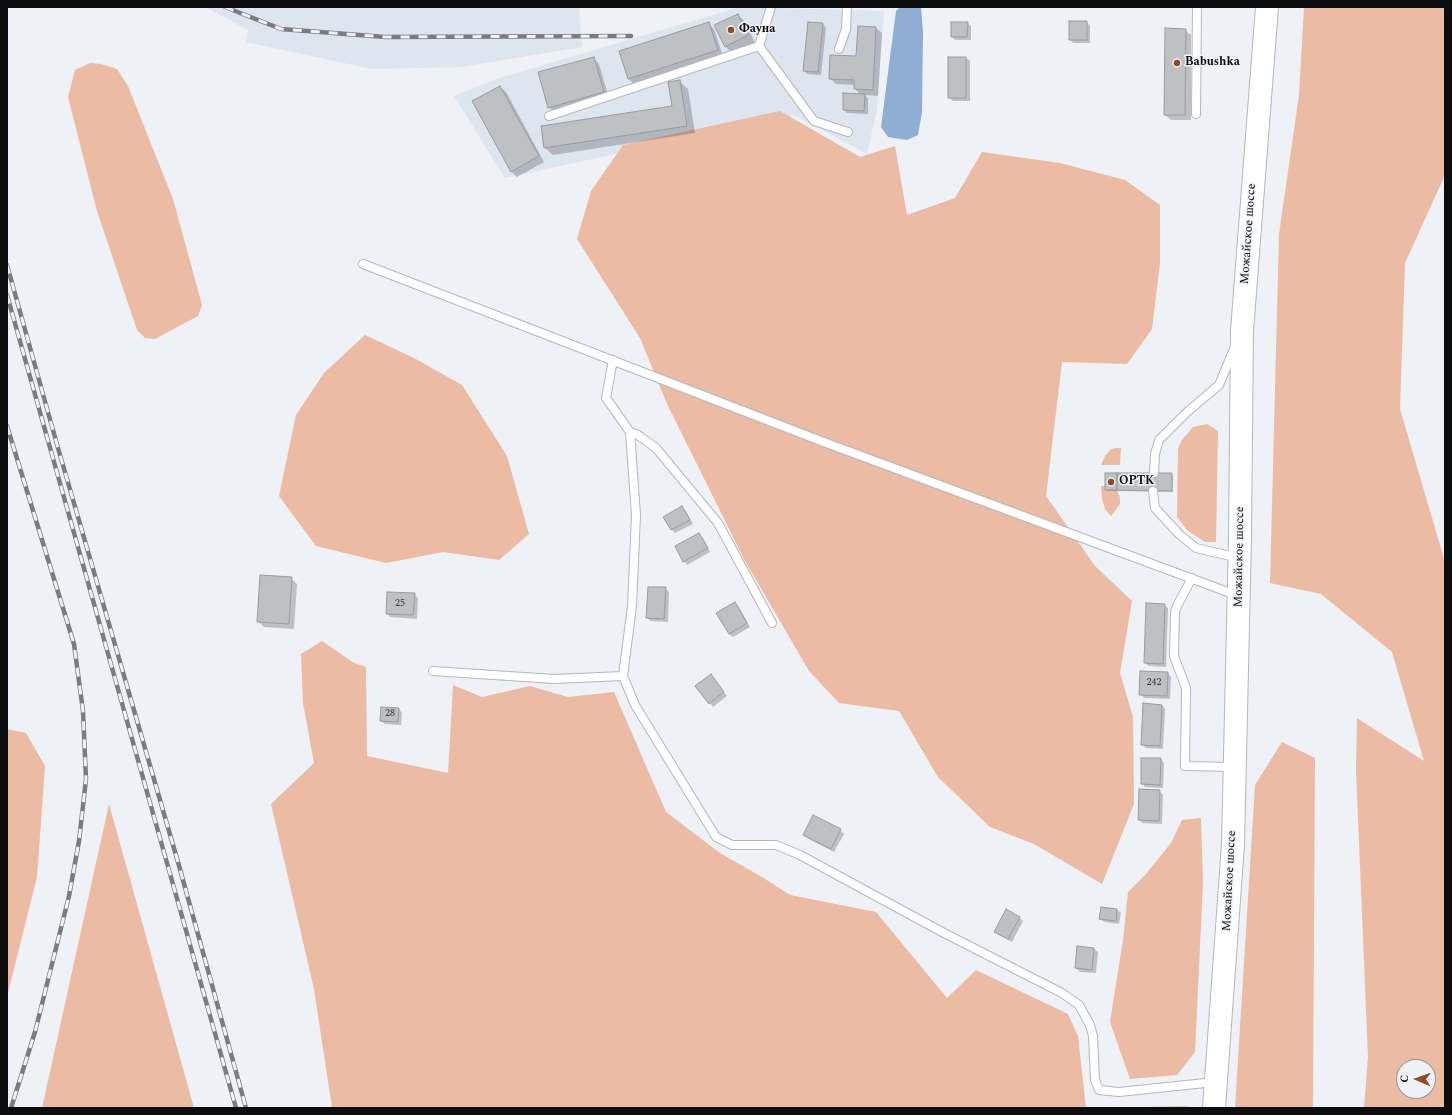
<!DOCTYPE html>
<meta charset="utf-8">
<style>
body{margin:0}
#map{position:relative;width:1452px;height:1115px;overflow:hidden;background:#eef1f5;font-family:Spectral,serif}
canvas{display:block}
.frame{position:absolute;inset:0;border:8px solid #0c0d0e;pointer-events:none}
.north{position:absolute;left:1396px;top:1059px;width:40px;height:40px;box-sizing:border-box;background:#eef1f5;border:1px solid #949699;border-radius:50%;rotate:272deg;font-size:11px;font-weight:700;line-height:16px;text-align:center;color:#0c0d0e}
.north::after{content:'';display:block;margin:auto;width:14px;height:18px;background:#914a24;clip-path:polygon(50% 0,100% 100%,50% 72%,0 100%)}
</style>
<div id="map">
<canvas width="1452" height="1115"></canvas>
<div class="frame"></div>
<div class="north">С</div>
</div>
<script>
const ctx = document.querySelector('canvas').getContext('2d');
ctx.lineJoin = 'round';
function fill(path, color) { ctx.fillStyle = color; ctx.fill(path, 'evenodd'); }
const toPath = rows => new Path2D(rows.map(r => 'M' + r).join(''));
function stroke(path, color, width, dash) { ctx.strokeStyle = color; ctx.lineWidth = width; ctx.lineCap = dash ? 'butt' : 'round'; ctx.setLineDash(dash || []); ctx.stroke(path); }
function write(font, color, halo, rows, align = 'center') {
  ctx.font = font + ' Spectral,serif'; ctx.lineWidth = 3; ctx.setLineDash([]); ctx.textBaseline = 'middle'; ctx.strokeStyle = halo; ctx.fillStyle = color; for (const [text, x, y, turn = 0] of rows) {
    ctx.save(); ctx.translate(x, y); ctx.rotate((+turn || 0) * Math.PI / 180); ctx.textAlign = isNaN(turn) ? turn : align; if (halo) ctx.strokeText(text, 0, 0); ctx.fillText(text, 0, 0); ctx.restore();
  }
}
const built = toPath([
 [205,7,579,7,582,47,461,67,372,69,246,42,248,30],
 [740,7,884,11,877,109,867,154,794,115,505,178,454,96,493,80]
]);
const green = toPath([
 [1304,7,1445,7,1445,175,1405,263,1400,409,1445,562,1445,1108,1364,1108,1368,1057,1356,770,1357,718,1424,761,1392,652,1321,594,1270,583,1279,234,1299,95],
 [1404,1067,1428,1067,1428,1091,1404,1091],
 [90,63,101,64,117,69,128,86,173,199,202,305,198,316,155,339,145,338,137,330,97,211,68,97,75,70],
 [780,111,860,157,895,146,907,215,955,198,982,152,1060,163,1125,180,1160,205,1160,263,1152,329,1127,364,1062,362,1046,496,1095,566,1132,601,1120,673,1133,717,1134,804,1102,884,1034,844,990,827,938,777,899,711,839,703,809,671,745,561,667,404,640,338,577,239,591,191,623,145],
 [365,335,414,358,462,385,507,456,529,534,499,560,443,552,386,563,316,546,279,496,296,415,324,373],
 [1207,424,1218,431,1216,542,1205,542,1187,530,1177,517,1178,448,1182,440,1193,427],
 [1116,448,1121,448,1120,465,1101,465,1105,456,1111,449],
 [1101,486,1105,486,1105,490,1117,490,1120,498,1120,504,1111,516,1105,509,1102,499],
 [322,641,354,663,366,667,367,756,448,773,453,685,482,697,530,686,568,697,614,692,666,812,720,853,762,877,790,895,876,912,947,998,976,970,1068,1014,1078,1036,1086,1108,332,1108,314,989,271,804,314,763,303,703,301,654],
 [7,729,26,733,45,766,37,877,7,997],
 [1282,742,1315,758,1313,1108,1235,1108,1255,785],
 [109,804,194,1108,42,1108],
 [1201,818,1203,883,1195,1052,1177,1075,1130,1079,1110,1022,1123,940,1128,892,1146,874,1171,843,1182,820],
 [1188,1106,1187,1108,1100,1108]
]);
const water = toPath([
 [900,7,921,7,923,32,922,112,918,135,907,140,888,137,881,127,896,11]
]);
const shadow = toPath([
 [738,15,746,23,755,43,733,54,725,46],
 [1087,22,1090,26,1090,43,1073,43,1070,39],
 [967,23,971,26,971,40,955,40,952,37],
 [709,24,714,29,723,56,634,84,628,78],
 [823,24,826,28,821,75,807,74,804,70],
 [859,27,876,28,882,33,878,96,865,95,868,98,868,114,847,113,844,110,861,95,855,89,855,85,836,84,830,78,857,57],
 [1185,30,1191,35,1191,120,1171,120,1165,115],
 [593,58,599,64,609,98,555,113,549,107],
 [966,58,970,61,970,101,953,101,949,97],
 [680,82,688,89,695,133,553,155,545,148,673,107],
 [500,87,506,92,544,162,517,177,511,171],
 [1171,474,1173,476,1173,492,1108,491,1106,490],
 [682,507,686,511,693,524,675,533,672,530,665,517],
 [699,534,703,538,710,552,687,565,684,561],
 [291,578,297,584,294,629,264,627,258,621],
 [665,588,669,592,668,622,651,621,647,618],
 [414,594,418,598,417,619,390,617,387,613],
 [735,604,739,607,750,627,733,637,729,634],
 [1164,605,1168,608,1166,667,1149,666,1145,663],
 [1168,673,1171,677,1170,699,1144,698,1140,694],
 [714,679,727,696,713,707,710,703],
 [1162,705,1165,709,1163,749,1146,748,1142,745],
 [399,709,402,713,401,725,385,724,381,721],
 [1161,759,1164,763,1163,788,1145,787,1142,783],
 [1159,791,1163,795,1162,824,1142,823,1139,819],
 [840,830,844,834,834,852,807,838,804,835],
 [1102,908,1117,910,1121,913,1119,924,1104,922,1100,919],
 [1007,911,1020,918,1023,921,1012,942,999,935,995,932],
 [1094,949,1098,952,1096,973,1080,972,1076,968]
]);
const building = toPath([
 [738,14,748,35,725,47,714,25,738,14],
 [1069,21,1087,21,1087,40,1069,40,1069,21],
 [709,22,718,50,628,79,619,51,709,22],
 [808,22,823,23,818,72,803,71,808,22],
 [951,22,968,22,967,37,951,37,951,22],
 [858,26,876,27,873,90,854,89,854,80,829,79,830,55,856,56,858,26],
 [1165,28,1186,29,1185,115,1164,115,1165,28],
 [594,57,604,92,548,108,538,72,594,57],
 [948,57,966,57,966,98,948,98,948,57],
 [680,80,687,126,544,148,541,126,672,106,668,82,680,80],
 [500,86,539,156,511,172,472,101,500,86],
 [843,93,865,94,864,111,843,110,843,93],
 [1105,473,1117,473,1117,490,1105,490,1105,473],
 [1117,473,1172,473,1172,491,1117,490,1117,473],
 [682,506,690,520,671,530,663,517,682,506],
 [699,533,708,548,683,562,675,546,699,533],
 [260,575,292,577,289,624,257,622,260,575],
 [648,587,666,587,664,619,646,618,648,587],
 [387,592,415,593,413,615,386,614,387,592],
 [735,602,747,623,729,634,716,613,735,602],
 [1146,603,1165,604,1163,664,1144,663,1146,603],
 [1140,671,1168,672,1167,696,1139,695,1140,671],
 [711,674,724,692,709,704,695,686,711,674],
 [1143,703,1162,705,1160,746,1141,745,1143,703],
 [381,707,399,708,398,722,380,721,381,707],
 [1141,758,1161,758,1160,785,1141,784,1141,758],
 [1139,789,1160,790,1159,821,1138,820,1139,789],
 [813,815,841,829,831,849,803,835,813,815],
 [1101,907,1117,909,1116,921,1099,919,1101,907],
 [1006,909,1020,917,1008,939,994,932,1006,909],
 [1077,946,1094,948,1092,970,1075,968,1077,946]
]);
const lane = toPath([
 [759,46,814,121,848,132],
 [839,49,846,29,847,7],
 [1196,114,1197,7],
 [549,116,759,46,771,7],
 [363,264,821,441,1236,595],
 [613,360,606,398,630,432,636,515,632,606,623,676,635,705,716,837,732,845,776,845,800,855,944,933,1062,993,1079,1005,1090,1025,1093,1036,1095,1080,1099,1090,1119,1092,1215,1082],
 [630,432,638,435,656,448,718,523,772,623],
 [1154,473,1155,454,1159,440,1186,413,1219,385,1234,349],
 [1153,491,1155,508,1179,534,1196,548,1239,558],
 [1192,578,1178,604,1175,612,1174,656,1186,688,1185,766,1234,767],
 [433,671,554,679,623,676]
]);
const primary = toPath([
 [1214,1108,1233,844,1240,537,1242,331,1267,7]
]);
const rail = toPath([
 [225,7,281,29,385,37,631,36],
 [7,265,58,448,178,862,246,1108],
 [7,295,236,1108],
 [7,426,74,644,83,711,86,779,79,841,69,896,35,1032,11,1108]
]);
const markers = [
 [731,30,4,"#914a24"],
 [1177,63,4,"#914a24"],
 [1111,482,4,"#914a24"]
];
const numberNames = [
 ["25",400,604],
 ["242",1154,683],
 ["28",390,714]
];
const poiNames = [
 ["Фауна",739,30],
 ["Babushka",1185,63],
 ["ОРТК",1119,482]
];
const streetNames = [
 ["Можайское шоссе",1249,234,-86],
 ["Можайское шоссе",1240,557,-89],
 ["Можайское шоссе",1230,881,-87]
];
fill(built, '#dde5ef');
fill(green, '#ebbba4');
fill(water, '#90aed4');
fill(shadow, '#0003');
fill(building, '#bec1c4');
stroke(building, '#999c9f', 1);
stroke(lane, '#b5b7bb', 10);
stroke(primary, '#b5b7bb', 24);
stroke(lane, '#fff', 8);
stroke(primary, '#fff', 22);
stroke(rail, '#7a7c7f', 4.5);
stroke(rail, '#eef1f5', 3, [9]);
for (const [x, y, r, color] of markers) { const dot = new Path2D(); dot.arc(x, y, r, 0, 2 * Math.PI); ctx.fillStyle = color; ctx.fill(dot); stroke(dot, '#eef1f5', 1.5); }
write('10px', '#383a3c', null, numberNames);
write('bold 12px', '#0c0d0e', '#eef1f5', poiNames, 'left');
write('12px', '#0c0d0e', '#eef1f5', streetNames);
</script>
